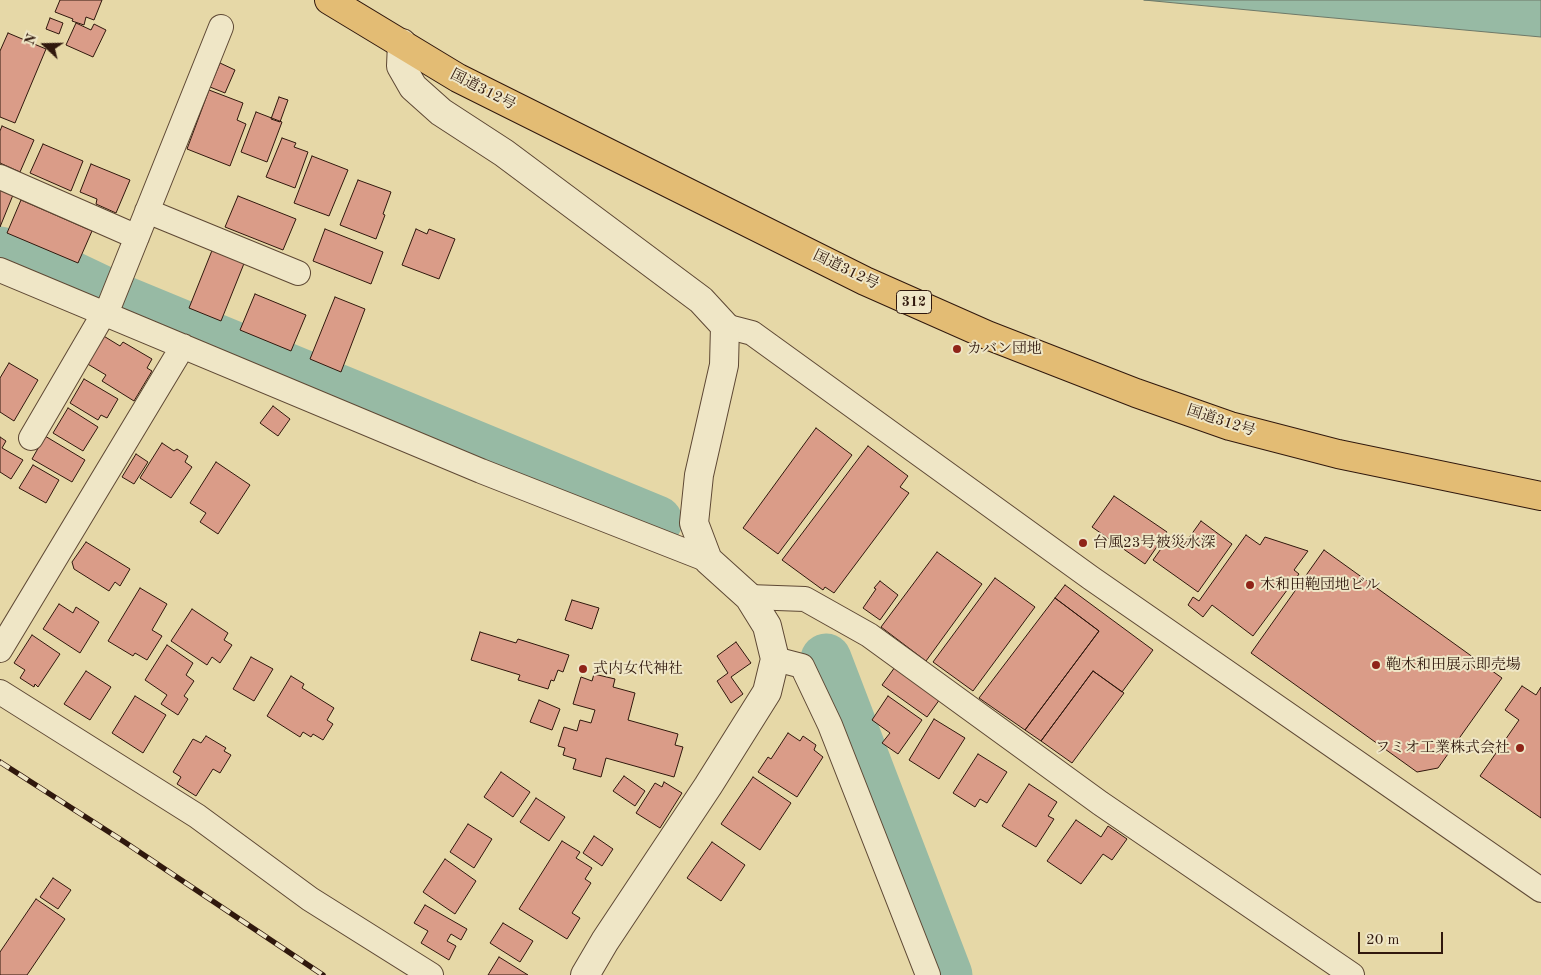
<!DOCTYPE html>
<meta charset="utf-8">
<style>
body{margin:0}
#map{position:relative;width:1541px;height:975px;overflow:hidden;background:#e6d8a7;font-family:"Old Standard TT",serif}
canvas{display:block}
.north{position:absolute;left:20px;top:20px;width:50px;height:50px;-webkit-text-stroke:4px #efe6c6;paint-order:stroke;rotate:291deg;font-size:14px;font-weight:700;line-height:20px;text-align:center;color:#30180d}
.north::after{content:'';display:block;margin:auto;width:18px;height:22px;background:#30180d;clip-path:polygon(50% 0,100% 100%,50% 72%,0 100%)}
.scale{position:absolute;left:1358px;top:932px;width:85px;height:22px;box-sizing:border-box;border:2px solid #30180d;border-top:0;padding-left:6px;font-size:15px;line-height:18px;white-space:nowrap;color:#30180d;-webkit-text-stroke:4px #efe6c6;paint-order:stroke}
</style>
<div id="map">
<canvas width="1541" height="975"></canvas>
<div class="north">N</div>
<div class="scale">20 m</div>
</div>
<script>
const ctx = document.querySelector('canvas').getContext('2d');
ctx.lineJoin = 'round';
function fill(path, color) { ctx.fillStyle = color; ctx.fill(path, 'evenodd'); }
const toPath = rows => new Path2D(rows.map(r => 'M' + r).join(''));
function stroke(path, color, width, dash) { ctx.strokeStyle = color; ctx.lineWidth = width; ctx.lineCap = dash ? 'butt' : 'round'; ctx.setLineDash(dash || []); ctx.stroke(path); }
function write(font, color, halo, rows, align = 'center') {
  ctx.font = font + ' "Old Standard TT","Noto Serif JP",serif'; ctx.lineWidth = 4; ctx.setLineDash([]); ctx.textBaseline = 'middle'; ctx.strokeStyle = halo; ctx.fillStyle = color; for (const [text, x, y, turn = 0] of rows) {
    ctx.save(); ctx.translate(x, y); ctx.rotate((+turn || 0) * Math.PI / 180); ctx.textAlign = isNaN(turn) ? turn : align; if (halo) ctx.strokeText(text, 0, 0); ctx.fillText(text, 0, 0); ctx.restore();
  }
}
const water = toPath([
 [1144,0,1541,0,1541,37,1301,15,1144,0]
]);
const river = toPath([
 [0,252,39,261,121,300,657,521],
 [826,659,947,975]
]);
const building = toPath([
 [60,0,102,0,94,20,86,17,84,25,72,21,73,19,55,12,60,0],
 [50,18,63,23,59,34,46,29,50,18],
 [76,23,91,30,94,24,106,30,93,57,66,45,76,23],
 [8,33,46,49,15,123,0,117,0,51,8,33],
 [220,63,235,70,225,93,210,87,220,63],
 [209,90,243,103,237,120,246,124,230,166,187,149,209,90],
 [279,97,288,100,280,122,271,119,279,97],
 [256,112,282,122,267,162,241,152,256,112],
 [2,126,34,140,20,172,0,163,0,131,2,126],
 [282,138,296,143,294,147,308,152,295,188,266,177,282,138],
 [43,144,83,161,71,191,30,173,43,144],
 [312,156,348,170,329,216,294,203,312,156],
 [91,164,130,180,116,213,96,204,97,199,80,192,91,164],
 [358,180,391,192,383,214,385,215,376,239,340,225,358,180],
 [0,190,13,195,0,227,0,190],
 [238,196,296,219,283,250,225,227,238,196],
 [21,200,92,231,78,263,7,233,21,200],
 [325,229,383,252,371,284,313,261,325,229],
 [416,229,427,234,429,229,455,239,439,279,402,265,416,229],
 [213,248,245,261,221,321,189,308,213,248],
 [255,294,306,315,291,351,240,330,255,294],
 [335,297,365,309,341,372,310,359,335,297],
 [102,335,120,346,123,342,152,359,147,368,152,371,134,401,102,381,106,375,86,363,102,335],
 [9,363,38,380,14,421,0,412,0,378,9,363],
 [84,379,118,399,107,418,101,415,98,420,70,403,84,379],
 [273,406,290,419,278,436,260,423,273,406],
 [68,408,98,427,83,451,53,433,68,408],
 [816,428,852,455,778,554,743,528,816,428],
 [45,436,85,460,72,482,32,459,45,436],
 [0,437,6,441,2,448,23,460,11,479,0,472,0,437],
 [162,443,174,451,177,449,188,456,185,462,192,467,171,498,140,478,162,443],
 [868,446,908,476,900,487,909,493,834,593,825,587,823,590,782,560,868,446],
 [136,454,148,462,134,484,122,477,136,454],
 [216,462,250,485,218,534,200,522,206,513,190,503,216,462],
 [33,465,59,480,46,503,19,488,33,465],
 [1114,496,1167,532,1145,564,1092,527,1114,496],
 [1201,521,1232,544,1198,592,1153,560,1168,539,1181,549,1201,521],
 [1246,535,1260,545,1265,537,1308,551,1294,570,1299,574,1253,636,1212,605,1203,617,1188,605,1193,597,1199,601,1246,535],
 [86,542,130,569,120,586,115,582,109,591,74,569,72,562,86,542],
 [1324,550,1502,678,1438,768,1417,772,1251,653,1324,550],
 [937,552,982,584,926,661,881,627,937,552],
 [995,578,1035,607,973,691,933,662,995,578],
 [880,581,898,595,880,620,863,608,876,589,874,588,880,581],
 [1065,585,1153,650,1122,692,1093,671,1041,741,1025,730,1099,631,1055,598,1065,585],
 [140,588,167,604,152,630,162,636,147,660,135,653,133,656,108,641,140,588],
 [1055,598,1099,631,1025,730,979,698,1055,598],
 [572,600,599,608,592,629,565,620,572,600],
 [59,604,73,613,76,607,99,622,80,653,43,629,59,604],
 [192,609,228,633,224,640,232,645,220,663,212,657,207,665,171,641,192,609],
 [480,632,516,643,518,639,569,655,563,672,558,670,554,681,551,680,548,689,518,680,520,675,471,660,480,632],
 [32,635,60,654,38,687,35,684,34,687,20,678,25,670,14,663,32,635],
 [736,642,751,663,731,677,743,694,731,703,717,681,728,673,717,656,736,642],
 [167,645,193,663,186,675,194,681,184,696,188,699,178,715,161,704,167,695,145,680,167,645],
 [251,657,273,669,254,701,233,689,251,657],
 [895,667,940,699,927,717,882,685,895,667],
 [86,671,111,687,90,720,64,704,86,671],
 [1093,671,1124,693,1072,763,1041,741,1093,671],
 [594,674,615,679,613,687,635,693,628,720,678,734,675,745,683,747,674,777,606,758,601,777,573,769,576,759,563,755,565,748,558,746,564,727,577,731,580,720,591,723,595,710,573,704,581,677,592,681,594,674],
 [291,676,304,684,302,688,334,708,327,720,333,724,323,740,313,734,311,737,303,732,300,737,267,716,291,676],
 [1522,686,1536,695,1541,687,1541,818,1480,776,1519,720,1505,710,1522,686],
 [135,696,166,715,143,753,112,733,135,696],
 [888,696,922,720,898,754,882,743,890,733,872,720,888,696],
 [539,700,560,709,552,730,530,722,539,700],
 [934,719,965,738,939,779,909,760,934,719],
 [788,733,800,741,803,736,816,745,814,750,823,757,797,797,758,772,768,757,771,759,788,733],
 [206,736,226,748,224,751,231,755,220,773,213,769,196,796,177,784,181,777,173,772,193,739,201,743,206,736],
 [978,754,1007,772,987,803,980,799,975,807,953,793,978,754],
 [501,772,530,792,513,817,484,797,501,772],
 [624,776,645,791,635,806,613,791,624,776],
 [753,777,791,803,760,850,721,824,753,777],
 [664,782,682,793,660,828,636,813,655,783,662,787,664,782],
 [1029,784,1057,802,1048,816,1054,819,1036,847,1002,826,1029,784],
 [536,798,565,817,549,841,520,822,536,798],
 [1076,820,1101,837,1108,826,1127,839,1112,860,1103,854,1081,884,1047,861,1076,820],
 [468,824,492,839,474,868,450,852,468,824],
 [594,836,613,849,602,866,583,853,594,836],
 [562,841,580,852,576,858,592,868,585,879,591,883,572,913,580,918,567,939,519,909,562,841],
 [712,842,745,865,721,901,687,878,712,842],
 [445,859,476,881,455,914,423,892,445,859],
 [53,878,71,890,58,909,40,897,53,878],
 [36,899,65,919,27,975,0,975,0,952,36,899],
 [425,905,467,929,461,940,451,934,447,941,456,946,449,960,421,943,428,931,414,923,425,905],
 [503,923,533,941,520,962,490,943,503,923],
 [499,957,528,975,488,975,499,957]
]);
const minor = toPath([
 [0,177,137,237],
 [147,211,298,273],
 [0,270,481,471,708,560],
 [106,314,221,27],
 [725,326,752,333,1091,578,1541,890],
 [31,438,104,313],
 [749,597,805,599,869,635,1100,803,1352,975],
 [0,650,183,346],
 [775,659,802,666,830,725,928,975],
 [0,692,197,816,310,899,431,975]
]);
const tertiary = toPath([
 [402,43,401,66,413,87,441,112,504,153,701,300,725,326,724,365,699,475,694,523,708,560,749,597,767,626,775,659,767,692,708,786,605,941,585,975]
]);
const trunk = toPath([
 [329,0,458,78,865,281,987,335,1136,393,1230,426,1338,454,1541,496]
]);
const rail = toPath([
 [0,762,123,841,323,975]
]);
const markers = [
 [957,349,5,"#8f2418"],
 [1083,543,5,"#8f2418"],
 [1250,585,5,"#8f2418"],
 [1376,665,5,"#8f2418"],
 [583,669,5,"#8f2418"],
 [1520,748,5,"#8f2418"]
];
const shields = [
 [914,302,35]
];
const shieldNames = [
 ["312",914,302]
];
const streetNames = [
 ["国道312号",483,90,27],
 ["国道312号",846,270,26],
 ["国道312号",1221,421,18]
];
const poiNames = [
 ["カバン団地",967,349],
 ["台風23号被災水深",1093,543],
 ["木和田鞄団地ビル",1260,585],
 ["鞄木和田展示即売場",1386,665],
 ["式内女代神社",593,669],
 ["フミオ工業株式会社",1510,748,"right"]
];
fill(water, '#97baa4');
stroke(water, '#6e7968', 1);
stroke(river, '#97baa4', 51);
fill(building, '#da9c88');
stroke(building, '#30180d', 1);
stroke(minor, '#5e4834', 26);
stroke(tertiary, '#5e4834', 30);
stroke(trunk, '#30180d', 30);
stroke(minor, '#efe6c6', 24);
stroke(tertiary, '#efe6c6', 28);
stroke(trunk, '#e3bc74', 28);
stroke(rail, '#30180d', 5.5);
stroke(rail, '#efe6c6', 4, [11]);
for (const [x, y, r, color] of markers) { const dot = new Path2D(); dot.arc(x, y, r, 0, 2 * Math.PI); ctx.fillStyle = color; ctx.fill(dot); stroke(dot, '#efe6c6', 2); }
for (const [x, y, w] of shields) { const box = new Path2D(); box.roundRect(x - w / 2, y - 11.5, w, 23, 4); ctx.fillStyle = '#efe6c6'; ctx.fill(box); stroke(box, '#30180d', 1); }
write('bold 14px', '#30180d', null, shieldNames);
write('15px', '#30180d', '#efe6c6', streetNames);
write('15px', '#30180d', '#efe6c6', poiNames, 'left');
</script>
